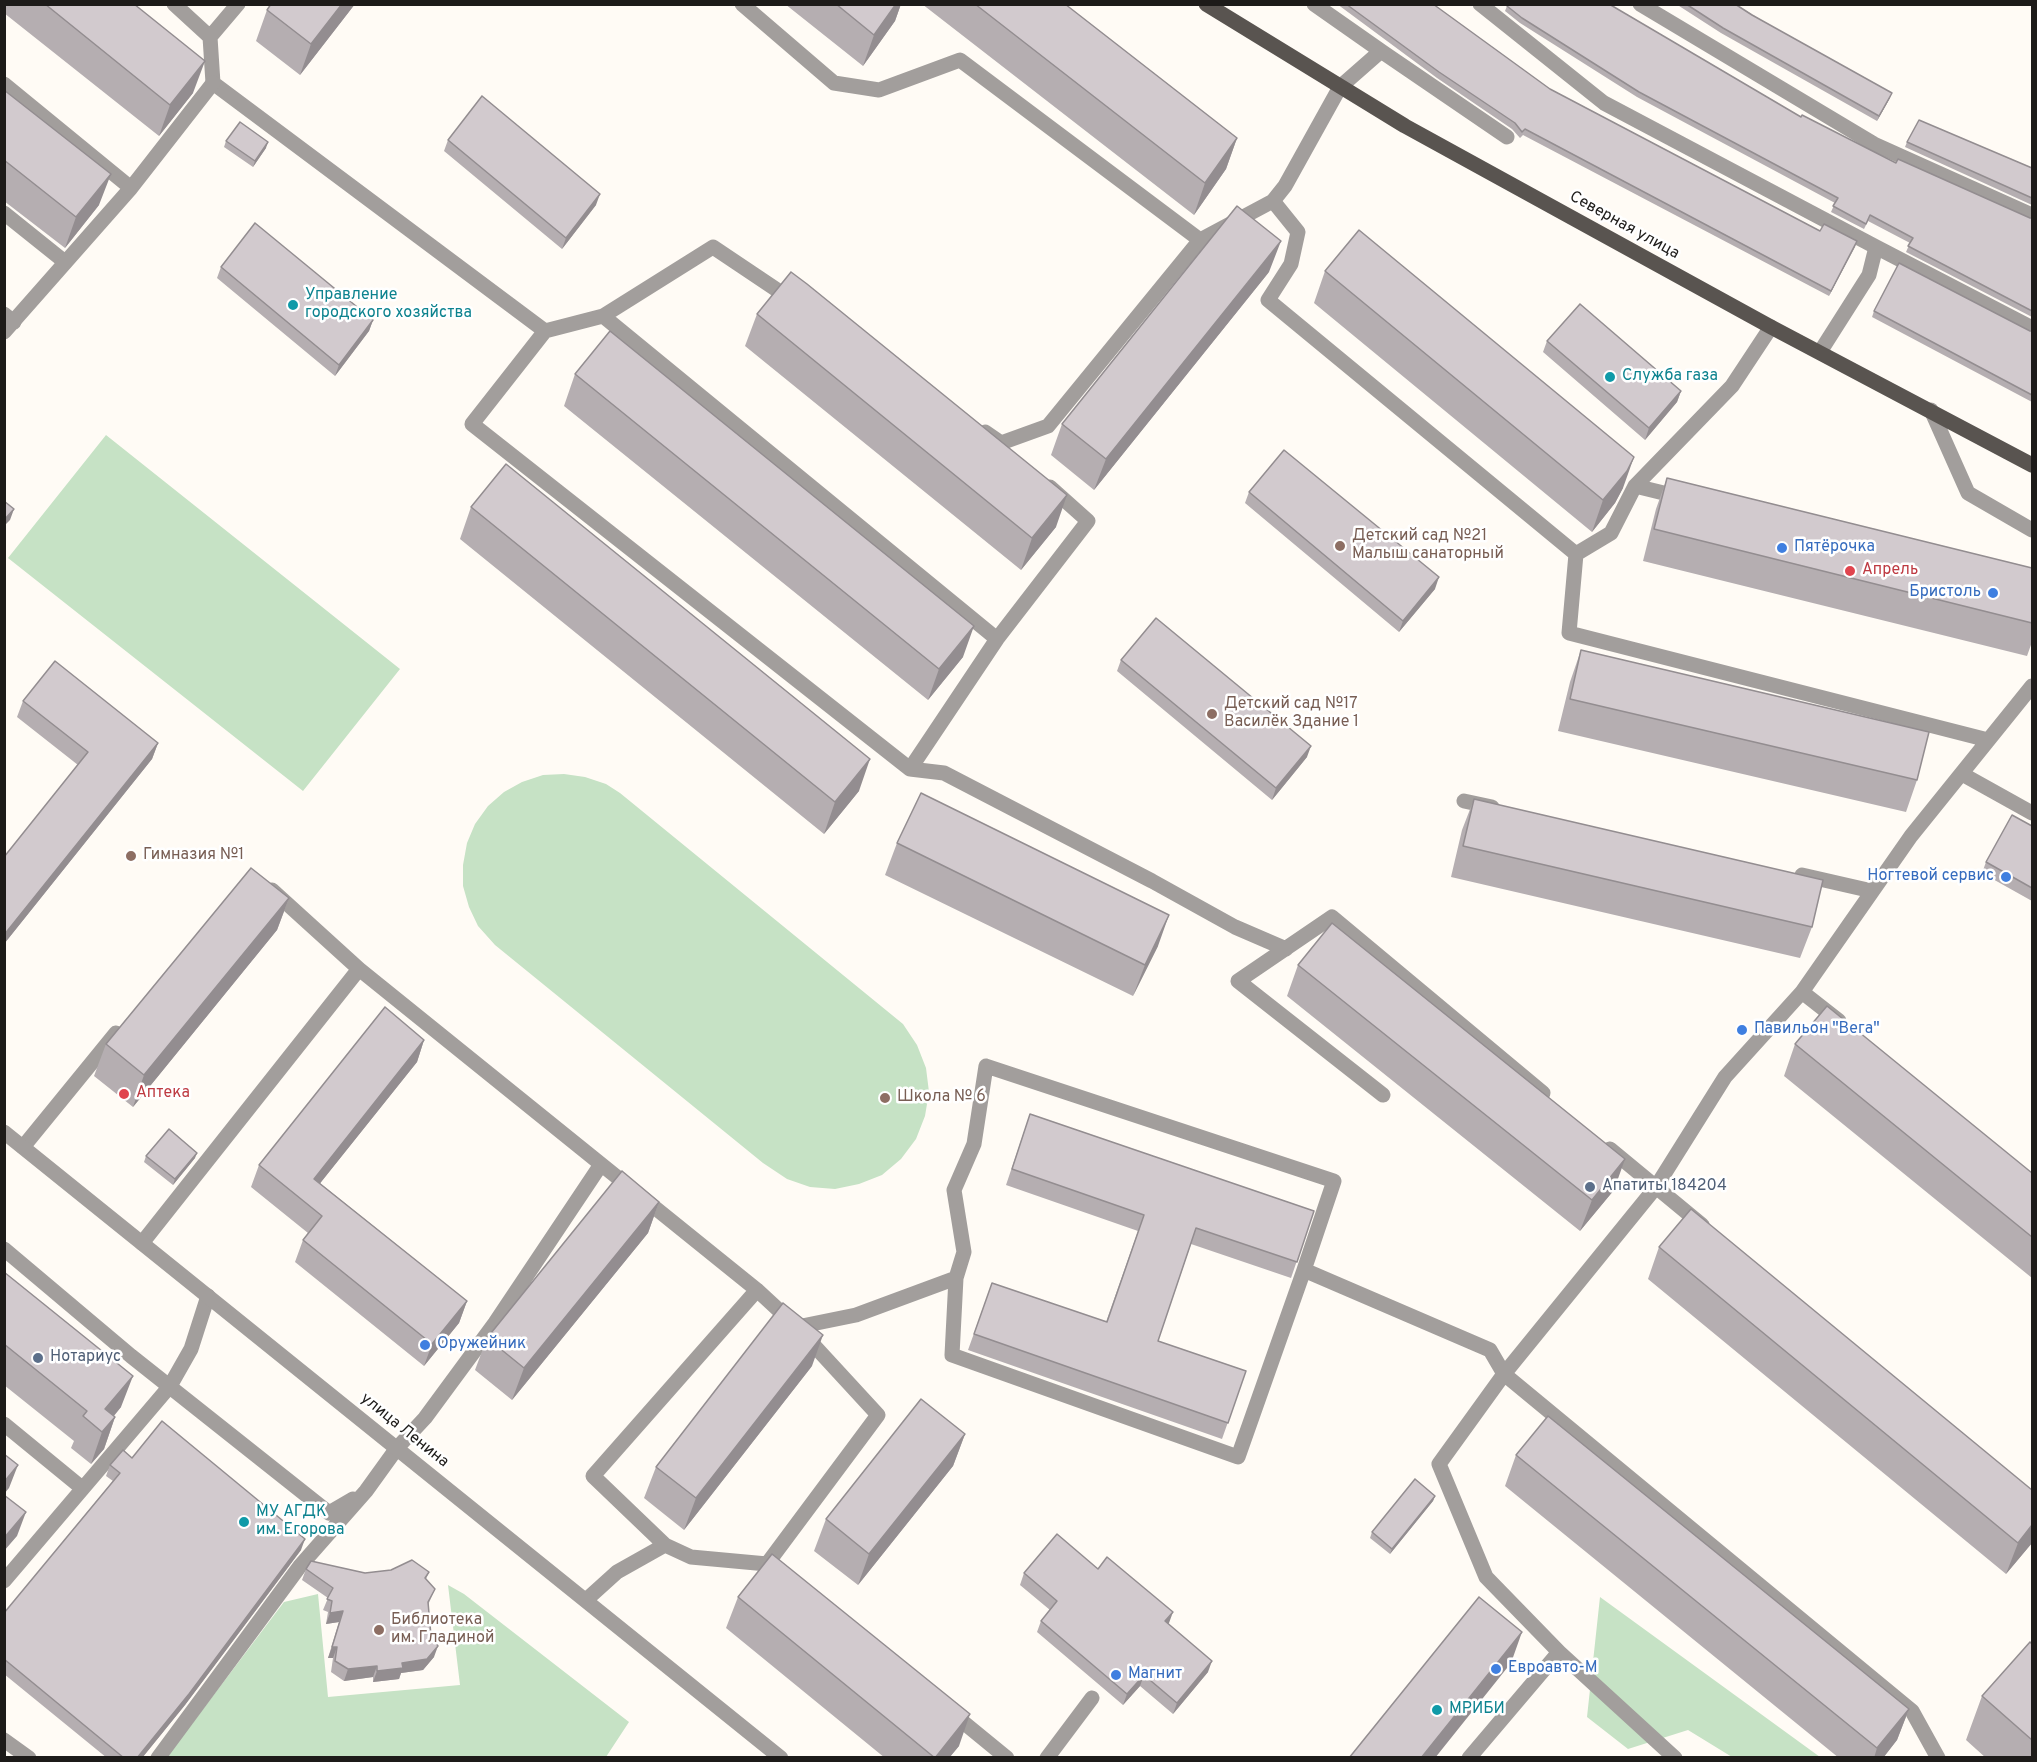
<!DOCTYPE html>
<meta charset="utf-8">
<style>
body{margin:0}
#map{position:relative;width:2037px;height:1762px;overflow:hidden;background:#fffbf5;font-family:Overpass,sans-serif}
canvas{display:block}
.frame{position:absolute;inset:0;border:6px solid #1d1b19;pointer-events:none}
</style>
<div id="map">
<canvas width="2037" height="1762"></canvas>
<div class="frame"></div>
</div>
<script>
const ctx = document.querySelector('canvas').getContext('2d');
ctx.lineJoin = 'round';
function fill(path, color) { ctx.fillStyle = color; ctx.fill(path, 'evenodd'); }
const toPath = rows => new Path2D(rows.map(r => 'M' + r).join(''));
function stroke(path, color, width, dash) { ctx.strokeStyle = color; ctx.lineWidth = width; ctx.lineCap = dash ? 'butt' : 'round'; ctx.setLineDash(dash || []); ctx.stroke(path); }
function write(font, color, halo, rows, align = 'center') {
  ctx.font = font + ' Overpass,sans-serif'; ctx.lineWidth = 5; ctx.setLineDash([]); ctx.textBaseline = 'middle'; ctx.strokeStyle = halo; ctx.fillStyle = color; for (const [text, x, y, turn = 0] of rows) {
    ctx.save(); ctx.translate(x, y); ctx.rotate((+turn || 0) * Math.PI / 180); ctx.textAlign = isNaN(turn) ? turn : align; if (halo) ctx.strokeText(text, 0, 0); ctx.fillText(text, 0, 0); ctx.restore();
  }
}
const green = toPath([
 [106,435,400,669,303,791,8,558],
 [564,774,585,777,606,784,620,793,903,1024,917,1045,926,1068,929,1092,925,1116,916,1139,901,1159,882,1175,859,1184,835,1189,810,1187,787,1179,763,1163,495,945,478,926,469,907,463,886,463,865,467,843,475,824,488,806,504,792,522,782,543,775],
 [448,1585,464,1594,629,1722,606,1757,166,1758,284,1602,318,1594,328,1697,460,1685],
 [1600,1597,1820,1757,1732,1757,1688,1730,1628,1749,1587,1717]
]);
const service = toPath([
 [174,4,210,37],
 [238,4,210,37,213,83,545,331,472,424,910,769,944,773,1152,881,1235,927,1286,949],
 [742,4,834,83,879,90,960,60,1200,240,1273,201],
 [1314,4,1381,51,1340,87,1285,186,1273,201,1298,232,1291,264,1268,300,1576,554,1569,633,1988,740],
 [1480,4,1604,103,1876,247,2032,328],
 [1640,4,1874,144,2032,215],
 [1381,51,1507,137],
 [4,213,65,262],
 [4,314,14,322],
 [603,316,713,247,792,300],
 [545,331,603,316,997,639,910,769],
 [1820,352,1869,275,1876,247],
 [1931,410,1968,493,2032,530],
 [985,432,1001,443,1048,426,1200,240],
 [1635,486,1680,497],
 [1576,554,1611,533,1635,486,1732,386,1771,327],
 [997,639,1088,521,1050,487],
 [1962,774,2032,813],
 [1464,801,1492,807],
 [1802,875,1872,891],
 [272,890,359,969],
 [1802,992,1839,1021],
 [1383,1095,1238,981,1332,917,1543,1093],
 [23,1147,116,1033],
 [1610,1149,1702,1225],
 [142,1243,359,969,757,1290],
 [4,1249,131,1356,329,1513,353,1499],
 [956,1278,952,1355,1238,1457,1304,1270],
 [757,1290,797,1327,878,1415,767,1564,691,1557,665,1545,593,1476,757,1290],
 [797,1327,856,1315,956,1278,964,1252,954,1190,974,1144,986,1066,1334,1181,1304,1270,1490,1350,1504,1374,1439,1464,1486,1577,1559,1652],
 [4,1424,82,1488],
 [4,1581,170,1386,191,1349,208,1296],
 [586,1600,617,1572,665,1545],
 [952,1713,1007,1758],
 [4,1740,29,1758],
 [158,1758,300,1566,366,1491,397,1448,425,1418,495,1323,600,1166],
 [1047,1758,1092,1698],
 [1469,1758,1559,1652,1675,1758],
 [1938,1758,1912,1711,1504,1374,1656,1187,1725,1077,1802,992,1911,836,2032,686]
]);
const minor = toPath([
 [4,84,131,188],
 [4,332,131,188,213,83]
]);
const tertiary = toPath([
 [4,1132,781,1758]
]);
const primary = toPath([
 [1206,4,1405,126,1771,327,2032,465]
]);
const wall = toPath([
 [4,4,134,4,193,93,159,136,4,13],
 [271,4,355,4,300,75,256,41,267,10],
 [785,4,901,4,895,21,863,66],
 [922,4,1065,4,1237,138,1226,169,1194,215],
 [1337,4,1433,4,1550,89,1820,231,1857,241,1829,296,1523,135,1520,138,1512,129,1437,78],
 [1676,4,1735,4,1890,98,1877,121,1721,33],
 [1507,6,1801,117,1896,163,2030,218,2032,218,2032,317,1906,252,1910,243,1868,221,1864,229,1831,212,1835,203,1637,97,1520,23,1505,11],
 [4,90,99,205,65,248,4,201],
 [448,140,596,205,562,249,444,151],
 [226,141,266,148,253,167,224,147],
 [1907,142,2032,168,2032,205,1905,147],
 [221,267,373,320,369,331,335,376,217,278],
 [1325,271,1623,488,1615,503,1592,532,1314,303],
 [1269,272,1094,490,1051,455,1062,424],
 [1874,311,2032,331,2032,402,1872,317],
 [757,314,1056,527,1021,570,745,346],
 [1547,341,1681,391,1677,402,1645,440,1543,352],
 [575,374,963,657,928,700,564,406],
 [1667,478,2032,568,2032,642,2027,656,1643,561,1656,509],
 [1249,492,1435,589,1399,632,1245,503],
 [471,507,859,791,824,834,460,539],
 [1581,650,1917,780,1906,812,1558,731,1570,682],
 [1121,660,1307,757,1272,800,1117,671],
 [23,701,158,743,152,759,4,944,4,857,78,765,17,717],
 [1474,799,1812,927,1800,958,1451,877,1462,830],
 [2032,826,2032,901,1982,873,1986,862],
 [897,843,1158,946,1133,996,885,875],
 [289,898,277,930,133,1107,94,1076,106,1044],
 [1298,965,1614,1190,1580,1231,1287,996],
 [424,1040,417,1062,320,1183,467,1301,459,1323,424,1366,295,1262,303,1240,308,1233,251,1187,259,1165],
 [1795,1044,2032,1173,2032,1278,1784,1076],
 [1030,1114,1314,1211,1291,1278,1191,1244,1158,1341,1246,1371,1222,1439,968,1350,992,1283,1106,1322,1138,1231,1006,1185],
 [146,1156,195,1158,173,1185,144,1162],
 [659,1202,648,1233,512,1400,475,1370,487,1338],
 [1659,1247,2032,1543,2006,1574,1648,1279],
 [4,1272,121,1407,114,1416,115,1417,104,1449,91,1464,71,1448,74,1441,4,1385],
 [812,1366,684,1530,644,1498,656,1467],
 [965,1434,953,1466,858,1585,814,1551,826,1519],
 [1516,1455,1909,1709,1897,1740,1883,1758,1839,1758,1505,1486],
 [132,1458,301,1550,185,1705,142,1758,107,1758,4,1674,4,1613,113,1481,106,1476,110,1465],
 [1435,1496,1433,1501,1390,1554,1370,1538,1372,1532],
 [306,1569,365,1573,429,1572,426,1579,435,1589,428,1605,434,1657,423,1670,401,1673,399,1679,373,1682,373,1677,344,1681,331,1672,333,1658,328,1658,339,1622,326,1624,328,1612,323,1610,328,1598,302,1580],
 [1098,1569,1169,1623,1168,1624,1208,1672,1173,1714,1140,1686,1123,1705,1037,1632,1041,1621,1050,1610,1020,1585,1024,1573],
 [738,1597,959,1746,949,1758,885,1758,726,1628],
 [2032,1644,2032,1758,1986,1758,1966,1740,1982,1696]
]);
const shadedWall = toPath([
 [342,4,355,4,300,75,311,44],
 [896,4,901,4,895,21,863,66,874,35],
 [205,61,193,93,159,136,170,105],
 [1892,93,1890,98,1877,121,1879,116],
 [1237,138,1226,169,1194,215,1205,183],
 [268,142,266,148,253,167,255,161],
 [111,174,99,205,65,248,76,217],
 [600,194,596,205,562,249,566,238],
 [1281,241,1269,272,1094,490,1106,459],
 [1857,241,1855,247,1829,296,1831,291],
 [373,320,369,331,335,376,339,365],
 [1681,391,1677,402,1645,440,1649,428],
 [1634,457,1623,488,1615,503,1592,532,1603,500],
 [1067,495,1056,527,1021,570,1032,538],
 [14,509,10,520,4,526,4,520],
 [1439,577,1435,589,1399,632,1403,621],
 [974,626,963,657,928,700,939,669],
 [158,743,152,759,4,944,4,935],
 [1311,746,1307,757,1272,800,1276,788],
 [870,759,859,791,824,834,835,802],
 [289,898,277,930,133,1107,144,1075],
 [1169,915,1158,946,1133,996,1145,965],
 [424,1040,417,1062,306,1201,314,1179],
 [197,1153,195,1158,173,1185,175,1179],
 [1625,1159,1614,1190,1580,1231,1592,1200],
 [659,1202,648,1233,512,1400,524,1368],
 [467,1301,459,1323,424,1366,432,1344],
 [823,1335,812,1366,684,1530,696,1498],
 [133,1376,121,1407,101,1431,105,1409],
 [115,1417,104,1449,91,1464,102,1432],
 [965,1434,953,1466,858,1585,869,1554],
 [18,1465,9,1488,4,1494,4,1482],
 [1435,1496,1433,1501,1390,1554,1392,1549],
 [26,1512,17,1536,4,1551,4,1538],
 [2032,1525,2032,1543,2006,1574,2018,1543],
 [305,1539,301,1550,185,1705,142,1758,137,1758],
 [343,1611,339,1622,326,1624,330,1613],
 [1173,1612,1169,1623,1161,1632,1165,1621],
 [1522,1632,1511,1663,1435,1758,1421,1758],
 [438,1646,434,1657,423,1670,401,1673,399,1679,373,1682,377,1671,402,1663],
 [332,1647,337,1647,333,1658,328,1658],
 [1212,1661,1208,1672,1173,1714,1177,1703],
 [377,1666,373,1677,344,1681,348,1669],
 [1144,1675,1140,1686,1123,1705,1127,1694],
 [1909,1709,1897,1740,1883,1758,1874,1758,1877,1748],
 [970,1714,959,1746,949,1758,935,1758]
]);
const building = toPath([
 [45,4,134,4,205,61,170,105,45,4],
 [271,4,342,4,311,44,267,10,271,4],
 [836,4,896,4,874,35,836,4],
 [975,4,1065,4,1237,138,1205,183,975,4],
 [1346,4,1433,4,1550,89,1820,231,1824,224,1857,241,1831,291,1525,129,1522,132,1515,123,1439,72,1346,4],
 [1508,4,1609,4,1801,117,1802,115,1896,163,1898,159,2030,218,2032,218,2032,311,1908,246,1913,238,1870,215,1866,224,1833,206,1838,198,1639,92,1522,18,1507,6,1508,4],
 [1686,4,1735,4,1752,15,1892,93,1879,116,1723,28,1686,4],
 [4,90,111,174,76,217,4,160,4,90],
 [482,96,600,194,566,238,448,140,482,96],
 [1919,120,2032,168,2032,198,1907,142,1919,120],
 [240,122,268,142,255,161,226,141,240,122],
 [1237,206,1281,241,1106,459,1062,424,1237,206],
 [255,223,373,320,339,365,221,267,255,223],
 [1359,230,1634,457,1627,471,1603,500,1325,271,1359,230],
 [1899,263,2030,331,2032,331,2032,395,1874,311,1899,263],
 [791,272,807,284,1067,495,1032,538,757,314,791,272],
 [1580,304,1681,391,1649,428,1547,341,1580,304],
 [610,331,974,626,939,669,575,374,610,331],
 [1284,450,1439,577,1403,621,1249,492,1284,450],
 [506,464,870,759,835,802,471,507,506,464],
 [1667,478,2032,568,2032,623,1654,529,1667,478],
 [4,501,14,509,4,520,4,501],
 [1156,618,1311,746,1276,788,1121,660,1156,618],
 [1581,650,1929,732,1917,780,1570,699,1581,650],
 [55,661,158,743,4,935,4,857,88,752,23,701,55,661],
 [921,793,1169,915,1145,965,897,843,921,793],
 [1474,799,1823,880,1812,927,1463,846,1474,799],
 [2012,815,2032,826,2032,888,1986,862,2012,815],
 [251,868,289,898,144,1075,106,1044,251,868],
 [1332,923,1625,1159,1592,1200,1298,965,1332,923],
 [1827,1006,2032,1173,2032,1237,1795,1044,1827,1006],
 [385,1007,424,1040,314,1179,467,1301,432,1344,303,1240,322,1216,259,1165,385,1007],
 [1030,1114,1314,1211,1297,1262,1196,1228,1158,1341,1246,1371,1228,1423,974,1334,992,1283,1107,1322,1144,1215,1012,1169,1030,1114],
 [169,1129,197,1153,175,1179,146,1156,169,1129],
 [622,1171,659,1202,524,1368,487,1338,622,1171],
 [1691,1209,2032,1490,2032,1525,2018,1543,1659,1247,1691,1209],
 [4,1272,133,1376,105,1409,115,1417,102,1432,83,1416,87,1411,4,1344,4,1272],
 [783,1303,823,1335,696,1498,656,1467,783,1303],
 [921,1399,965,1434,869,1554,826,1519,921,1399],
 [1548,1416,1909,1709,1877,1748,1516,1455,1548,1416],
 [162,1421,305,1539,189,1694,137,1758,124,1758,4,1659,4,1613,120,1473,110,1465,123,1450,132,1458,162,1421],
 [4,1454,18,1465,4,1482,4,1454],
 [1415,1479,1435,1496,1392,1549,1372,1532,1415,1479],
 [4,1495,26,1512,4,1538,4,1495],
 [1057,1534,1098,1569,1107,1557,1173,1612,1165,1621,1212,1661,1177,1703,1144,1675,1127,1694,1041,1621,1057,1601,1024,1573,1057,1534],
 [772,1554,970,1714,935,1758,738,1597,772,1554],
 [412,1560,429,1572,425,1578,435,1589,428,1602,431,1636,438,1646,427,1659,402,1663,403,1668,377,1671,377,1666,348,1669,335,1661,337,1647,332,1647,343,1611,330,1613,332,1601,327,1599,333,1588,306,1569,311,1561,365,1573,391,1570,412,1560],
 [1479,1597,1522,1632,1421,1758,1349,1758,1479,1597],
 [2030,1642,2032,1644,2032,1740,1982,1696,2030,1642]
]);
const markers = [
 [293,305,6,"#0f9aa8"],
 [1610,377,6,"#0f9aa8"],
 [1340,546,6,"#8d6e63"],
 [1782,548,6,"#3f7fe0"],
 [1850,571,6,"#e0444e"],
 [1993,593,6,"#3f7fe0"],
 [1212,714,6,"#8d6e63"],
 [131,856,6,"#8d6e63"],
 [2006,877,6,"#3f7fe0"],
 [1742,1030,6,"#3f7fe0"],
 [124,1094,6,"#e0444e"],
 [885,1098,6,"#8d6e63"],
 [1590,1187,6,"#5c6f8a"],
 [425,1345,6,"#3f7fe0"],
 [38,1358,6,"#5c6f8a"],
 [244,1522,6,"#0f9aa8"],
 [379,1630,6,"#8d6e63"],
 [1496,1669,6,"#3f7fe0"],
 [1116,1675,6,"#3f7fe0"],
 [1437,1710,6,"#0f9aa8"]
];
const streetNames = [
 ["Северная улица",1624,226,29],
 ["улица Ленина",404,1431,39]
];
const cultureNames = [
 ["Управление",305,296],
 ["городского хозяйства",305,314],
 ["Служба газа",1622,377],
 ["МУ АГДК",256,1513],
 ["им. Егорова",256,1531],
 ["МРИБИ",1449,1710]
];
const educationNames = [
 ["Детский сад №21",1352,537],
 ["Малыш санаторный",1352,555],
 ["Детский сад №17",1224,705],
 ["Василёк Здание 1",1224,723],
 ["Гимназия №1",143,856],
 ["Школа № 6",897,1098],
 ["Библиотека",391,1621],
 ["им. Гладиной",391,1639]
];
const shopNames = [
 ["Пятёрочка",1794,548],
 ["Бристоль",1981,593,"right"],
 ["Ногтевой сервис",1994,877,"right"],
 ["Павильон \"Вега\"",1754,1030],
 ["Оружейник",437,1345],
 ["Евроавто-М",1508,1669],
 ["Магнит",1128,1675]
];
const healthNames = [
 ["Апрель",1862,571],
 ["Аптека",136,1094]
];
const serviceNames = [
 ["Апатиты 184204",1602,1187],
 ["Нотариус",50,1358]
];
fill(green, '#c6e2c5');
stroke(service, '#a29e9c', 15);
stroke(minor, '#a29e9c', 15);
stroke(tertiary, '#a29e9c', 15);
stroke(primary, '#595450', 15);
fill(wall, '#b5aeb1');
fill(shadedWall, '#938d90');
fill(building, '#d2cace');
stroke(building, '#938d90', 1.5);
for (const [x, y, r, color] of markers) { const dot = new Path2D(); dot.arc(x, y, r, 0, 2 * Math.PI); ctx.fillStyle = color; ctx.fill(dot); stroke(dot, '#fff', 2); }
write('16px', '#1d1b19', '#fff', streetNames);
write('16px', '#0d838f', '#fff', cultureNames, 'left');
write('16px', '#785e54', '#fff', educationNames, 'left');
write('16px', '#366cbe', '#fff', shopNames, 'left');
write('16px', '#be3a42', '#fff', healthNames, 'left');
write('16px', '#4e5e75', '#fff', serviceNames, 'left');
</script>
